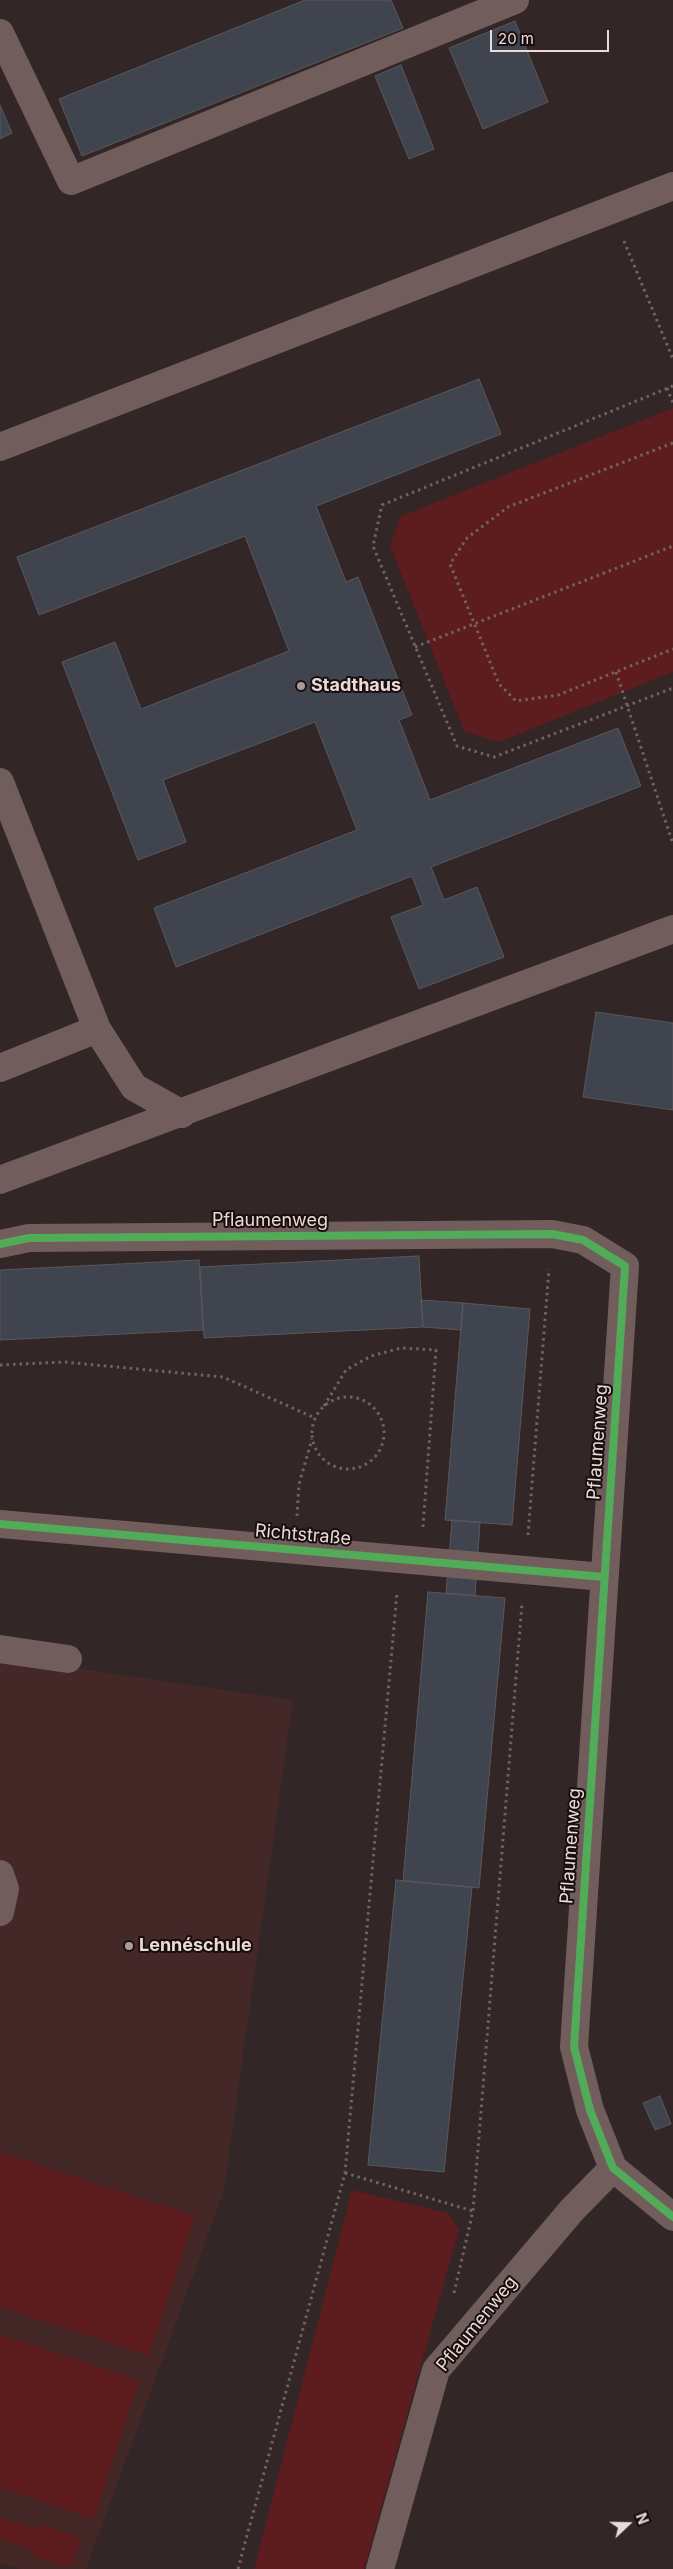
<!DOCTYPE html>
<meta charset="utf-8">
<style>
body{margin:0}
#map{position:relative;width:673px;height:2569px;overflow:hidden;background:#322626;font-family:Inter,sans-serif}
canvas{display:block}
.north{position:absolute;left:603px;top:2499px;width:50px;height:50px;-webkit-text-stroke:4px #180e0d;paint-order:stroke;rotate:69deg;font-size:14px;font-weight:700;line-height:20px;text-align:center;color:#eadbd9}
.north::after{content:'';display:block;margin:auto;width:18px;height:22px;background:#eadbd9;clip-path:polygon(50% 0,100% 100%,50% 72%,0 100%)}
.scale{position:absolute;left:490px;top:30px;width:119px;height:22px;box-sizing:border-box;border:2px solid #eadbd9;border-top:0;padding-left:6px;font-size:15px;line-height:18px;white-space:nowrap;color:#eadbd9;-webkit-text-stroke:4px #180e0d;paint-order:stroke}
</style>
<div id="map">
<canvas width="673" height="2569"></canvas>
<div class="north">N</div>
<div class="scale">20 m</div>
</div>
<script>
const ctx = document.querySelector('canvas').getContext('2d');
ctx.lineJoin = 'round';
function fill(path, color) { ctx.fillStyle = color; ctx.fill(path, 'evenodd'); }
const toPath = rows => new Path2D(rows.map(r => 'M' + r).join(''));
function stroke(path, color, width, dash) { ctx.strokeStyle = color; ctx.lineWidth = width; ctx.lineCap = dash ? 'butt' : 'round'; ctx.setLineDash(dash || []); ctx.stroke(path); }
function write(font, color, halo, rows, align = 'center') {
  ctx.font = font + ' Inter,sans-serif'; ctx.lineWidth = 4; ctx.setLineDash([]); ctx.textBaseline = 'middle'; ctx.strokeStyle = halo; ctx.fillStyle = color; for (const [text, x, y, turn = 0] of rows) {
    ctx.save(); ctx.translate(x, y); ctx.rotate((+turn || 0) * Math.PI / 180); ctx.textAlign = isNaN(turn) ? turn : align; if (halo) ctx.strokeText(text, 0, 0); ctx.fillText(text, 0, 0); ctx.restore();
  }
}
const built = toPath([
 [0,1657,293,1700,224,2191,86,2569,21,2569,0,2564]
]);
const green = toPath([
 [673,408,673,672,499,742,464,731,390,546,401,516],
 [0,2152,195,2216,149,2356,0,2307],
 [352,2190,447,2213,459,2229,364,2569,254,2569],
 [0,2334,139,2380,94,2519,0,2488],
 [0,2518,38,2529,40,2524,81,2538,72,2567,30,2556,32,2549,0,2539]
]);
const building = toPath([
 [305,0,391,0,403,28,82,156,59,99,305,0],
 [515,21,548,102,483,129,449,48,515,21],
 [401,65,434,149,409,159,375,76,401,65],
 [0,105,12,133,0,139,0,105],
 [479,379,501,434,316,506,346,582,358,577,412,715,399,720,430,800,618,728,641,786,431,867,444,900,477,887,504,957,419,989,391,917,423,905,412,876,176,967,154,908,357,830,315,722,163,780,186,842,138,860,62,662,115,642,141,709,289,651,245,536,39,615,17,557,479,379],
 [596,1012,673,1023,673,1110,583,1097,596,1012],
 [419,1256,423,1327,204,1338,200,1267,419,1256],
 [199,1260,203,1330,0,1340,0,1270,199,1260],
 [421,1300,463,1303,461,1330,423,1327,421,1300],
 [463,1303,530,1309,512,1525,445,1520,463,1303],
 [452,1520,480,1522,475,1596,446,1593,452,1520],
 [428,1592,505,1598,479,1888,403,1881,428,1592],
 [396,1880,472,1887,444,2172,368,2165,396,1880],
 [660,2096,671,2124,655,2130,643,2103,660,2096]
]);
const path = toPath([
 [624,241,673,359],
 [673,386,382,505,373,546,457,746,494,757,673,688],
 [667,388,673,403],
 [673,443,508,507,467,538,450,564,499,684,516,701,558,695,673,649],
 [415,647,673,546],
 [616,672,673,844],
 [0,1365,64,1362,223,1377,315,1418],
 '312 1433a36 36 0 1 1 72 0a36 36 0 1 1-72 0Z',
 [324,1406,346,1370,371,1356,401,1348,436,1350,423,1527],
 [297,1516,299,1484,312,1439],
 [528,1535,549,1269],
 [345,2173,473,2211],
 [454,2293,473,2211,522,1603],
 [238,2569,345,2173,397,1593]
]);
const minor = toPath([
 [0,33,71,181,515,0],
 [0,447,673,186],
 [0,782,97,1029,134,1087,182,1114],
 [0,1068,97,1029],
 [0,1180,673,929],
 [0,1244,29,1238,552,1234,583,1240,625,1266,574,2047,590,2110,613,2168,673,2217],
 [0,1524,604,1577],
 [0,1649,68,1659],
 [0,1874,5,1889,0,1912],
 [380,2569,436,2370,572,2210,613,2168]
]);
const cycleway = toPath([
 [0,1244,29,1238,552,1234,583,1240,625,1266,574,2047,590,2110,613,2168,673,2217],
 [0,1524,604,1577]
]);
const markers = [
 [301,686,5,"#aa9c9a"],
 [129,1946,5,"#aa9c9a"]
];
const poiNames = [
 ["Stadthaus",311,686],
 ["Lennéschule",139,1946]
];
const streetNames = [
 ["Pflaumenweg",270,1221],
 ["Pflaumenweg",598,1442,-86],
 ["Richtstraße",303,1535,5],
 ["Pflaumenweg",571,1846,-86],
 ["Pflaumenweg",477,2324,-51]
];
fill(built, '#432827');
fill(green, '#5d1d1e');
fill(building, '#40444f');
stroke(building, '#5a585c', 1);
stroke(path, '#726362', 3, [2.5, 4]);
stroke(minor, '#715e5c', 28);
stroke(cycleway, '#51ab58', 8);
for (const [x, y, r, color] of markers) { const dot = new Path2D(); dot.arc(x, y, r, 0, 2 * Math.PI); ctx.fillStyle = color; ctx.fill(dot); stroke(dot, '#180e0d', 2); }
write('bold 18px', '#eadbd9', '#180e0d', poiNames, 'left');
write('18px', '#eadbd9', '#180e0d', streetNames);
</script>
